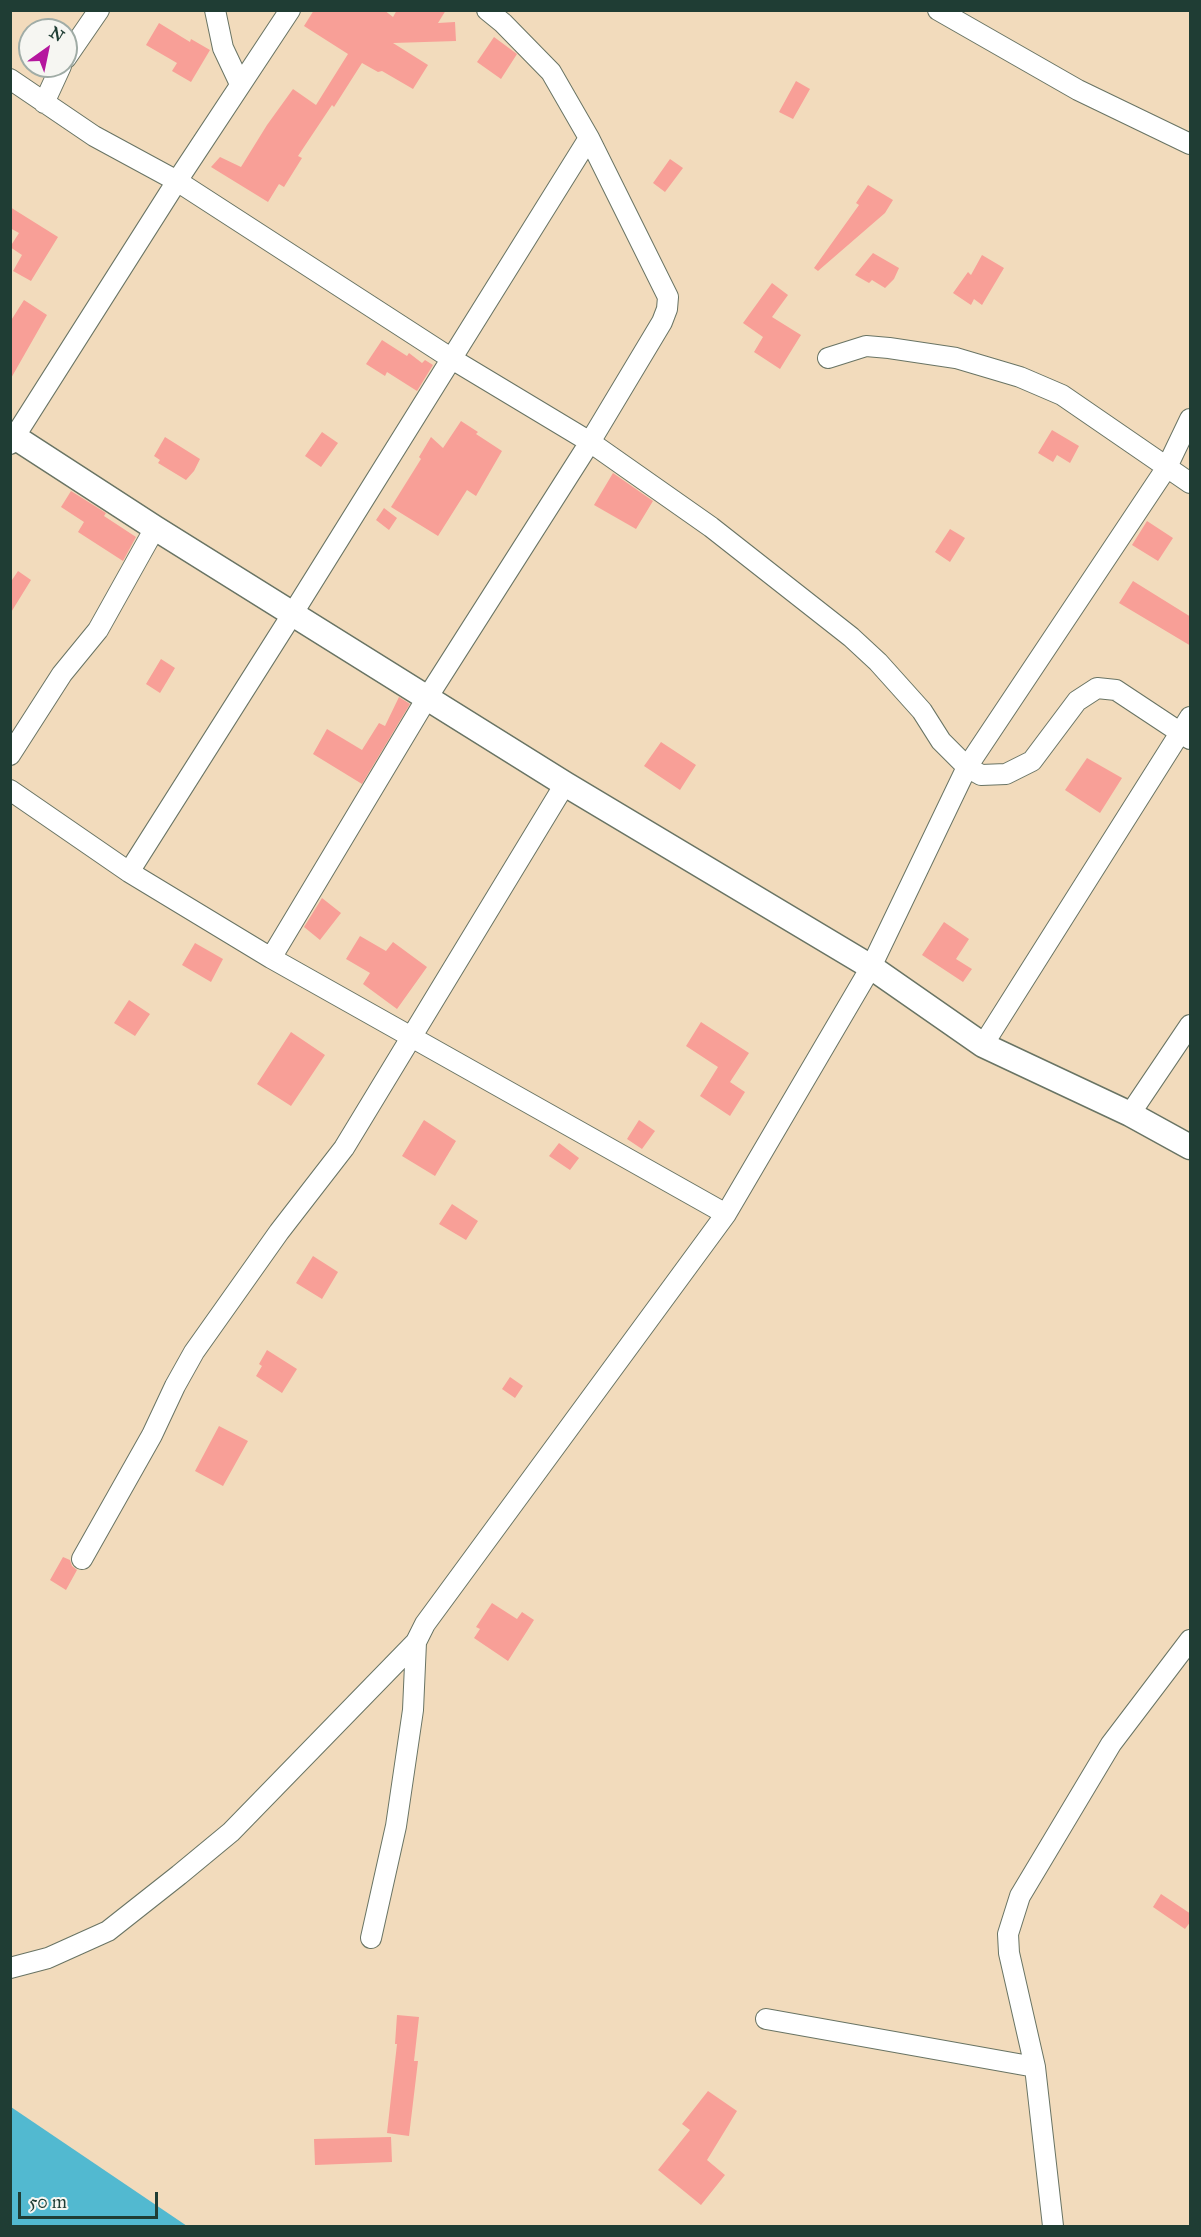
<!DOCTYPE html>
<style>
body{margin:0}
#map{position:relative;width:1201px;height:2237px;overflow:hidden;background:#f2dbbc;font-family:"IM FELL Great Primer",serif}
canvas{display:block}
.frame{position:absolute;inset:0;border:12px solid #1f3d34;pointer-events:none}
.north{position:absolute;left:18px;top:18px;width:60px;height:60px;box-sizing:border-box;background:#f6f6f2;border:2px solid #a0aca6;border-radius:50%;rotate:33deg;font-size:16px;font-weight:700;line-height:24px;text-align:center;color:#1f3d34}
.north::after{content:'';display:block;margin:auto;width:21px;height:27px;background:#b5179e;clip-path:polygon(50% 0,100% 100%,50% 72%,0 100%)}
.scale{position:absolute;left:18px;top:2192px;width:140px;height:27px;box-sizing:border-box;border:3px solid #1f3d34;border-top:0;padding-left:8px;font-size:18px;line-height:21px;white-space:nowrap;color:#1f3d34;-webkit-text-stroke:4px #f6f6f2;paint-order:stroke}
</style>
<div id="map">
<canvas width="1201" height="2237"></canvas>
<div class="frame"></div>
<div class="north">N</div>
<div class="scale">50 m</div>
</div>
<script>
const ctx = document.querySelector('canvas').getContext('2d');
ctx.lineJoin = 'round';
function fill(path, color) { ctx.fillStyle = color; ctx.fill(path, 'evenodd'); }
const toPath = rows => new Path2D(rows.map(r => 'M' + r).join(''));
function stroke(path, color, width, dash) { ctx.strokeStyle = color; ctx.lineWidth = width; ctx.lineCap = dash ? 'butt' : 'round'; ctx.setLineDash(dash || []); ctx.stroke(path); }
const water = toPath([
 [10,2107,11,2107,187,2226,11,2226]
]);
const building = toPath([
 [314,10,384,10,393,17,397,10,446,10,438,23,455,22,456,41,393,43,428,65,413,89,382,71,378,72,362,63,334,107,332,105,298,156,302,158,284,187,279,184,268,202,211,167,220,157,241,167,267,125,293,89,316,105,348,54,304,26],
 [159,23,190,42,191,39,210,50,191,82,172,71,177,63,146,45],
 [494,37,517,54,501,79,477,62],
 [796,81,810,89,793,119,779,112],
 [670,159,683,168,665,192,653,183],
 [868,185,893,200,885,213,818,271,814,268,859,205,856,203],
 [10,207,58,237,31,281,13,271,22,255,10,247,19,233,10,228],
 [873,253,899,268,894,279,885,288,872,280,869,283,855,275],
 [982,255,1004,268,982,305,974,299,971,305,953,293,968,272,971,275],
 [772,283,788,295,772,317,801,335,780,369,754,352,763,337,743,323],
 [24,300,47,315,10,380,10,322],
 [382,340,407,356,409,353,422,363,425,360,433,365,417,391,387,372,385,376,366,364],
 [461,421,478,432,476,434,502,451,476,496,467,490,438,536,391,507,421,459,419,457,431,437,443,448],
 [1052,430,1079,446,1070,463,1057,455,1053,462,1038,453],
 [322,432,338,443,321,467,305,456],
 [165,437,200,459,194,471,186,480,158,463,160,460,154,456],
 [613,473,653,501,636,529,594,505],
 [71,491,106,513,104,516,136,537,123,561,78,532,84,522,61,507],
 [384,508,397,518,389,530,376,520],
 [1147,521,1173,538,1158,561,1132,545],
 [950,529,965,538,950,562,935,552],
 [18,571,31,580,10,614,10,583],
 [1133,581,1191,617,1191,646,1119,603],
 [161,659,175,668,160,693,146,684],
 [399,697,410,704,362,784,313,754,327,729,362,750,379,723,385,726],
 [661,742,696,765,680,790,644,766],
 [1087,758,1122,778,1100,813,1065,790],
 [322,898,341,913,320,940,304,927],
 [944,922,969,939,956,959,972,969,963,982,922,955],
 [360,936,386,951,393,942,427,967,397,1009,363,984,370,973,346,959],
 [195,943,223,959,211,982,182,965],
 [129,1000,150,1014,135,1036,114,1023],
 [701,1022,749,1053,730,1082,745,1092,730,1116,700,1096,718,1067,686,1046],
 [291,1032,325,1055,291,1106,257,1084],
 [424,1120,456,1141,435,1176,402,1156],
 [639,1120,655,1131,642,1149,627,1139],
 [559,1143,579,1158,570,1170,549,1156],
 [452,1204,478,1221,466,1240,439,1224],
 [313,1256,338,1272,322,1299,296,1283],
 [267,1350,297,1369,282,1393,256,1376,262,1366,259,1364],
 [510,1377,523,1386,515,1398,502,1389],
 [219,1426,248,1441,223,1486,195,1471],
 [63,1557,70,1560,72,1566,77,1570,66,1590,50,1580],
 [492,1603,517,1619,522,1612,534,1620,508,1661,474,1638,480,1629,476,1627],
 [1161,1894,1191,1914,1191,1921,1185,1929,1153,1907],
 [397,2015,419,2017,414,2061,418,2061,409,2136,387,2133,397,2044,395,2044],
 [708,2091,737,2111,707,2160,725,2175,701,2205,658,2170,690,2130,682,2124],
 [391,2137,392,2162,315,2165,314,2139]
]);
const minor = toPath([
 [215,10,223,48,240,84],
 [938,10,1078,90,1190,144],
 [66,58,99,10],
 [10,79,94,136,177,181,452,359,590,442,711,527,851,637,878,662,922,711,941,741,967,767,981,775,1006,774,1032,761,1077,701,1097,688,1116,690,1190,739],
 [44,103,61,66],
 [828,358,866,346,889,348,956,358,1020,377,1062,395,1190,483],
 [10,444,177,181,290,10],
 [10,755,62,674,98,630,155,528],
 [10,790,129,872,271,958,726,1214],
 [129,872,293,613,589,138],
 [271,958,427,698,590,442,662,322,667,309,668,297,589,138,551,72,503,23,487,10],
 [983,1045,1190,717],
 [1130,1114,1190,1025],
 [82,1559,152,1435,175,1386,194,1352,279,1232,344,1148,565,784],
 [371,1938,396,1826,413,1710,416,1642,425,1624,726,1214,871,967,967,767,1167,467,1190,419],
 [10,1968,48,1958,108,1931,179,1875,231,1832,416,1642],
 [766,2019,1035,2067],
 [1053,2226,1035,2067,1009,1953,1008,1934,1020,1896,1111,1744,1190,1640]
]);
const tertiary = toPath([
 [10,434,155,528,565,784,871,967,983,1045,1130,1114,1190,1147]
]);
fill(water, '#52b9d0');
fill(building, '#f89f97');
stroke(minor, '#697464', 22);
stroke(tertiary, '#697464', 27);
stroke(minor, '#fff', 20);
stroke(tertiary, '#fff', 24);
</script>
